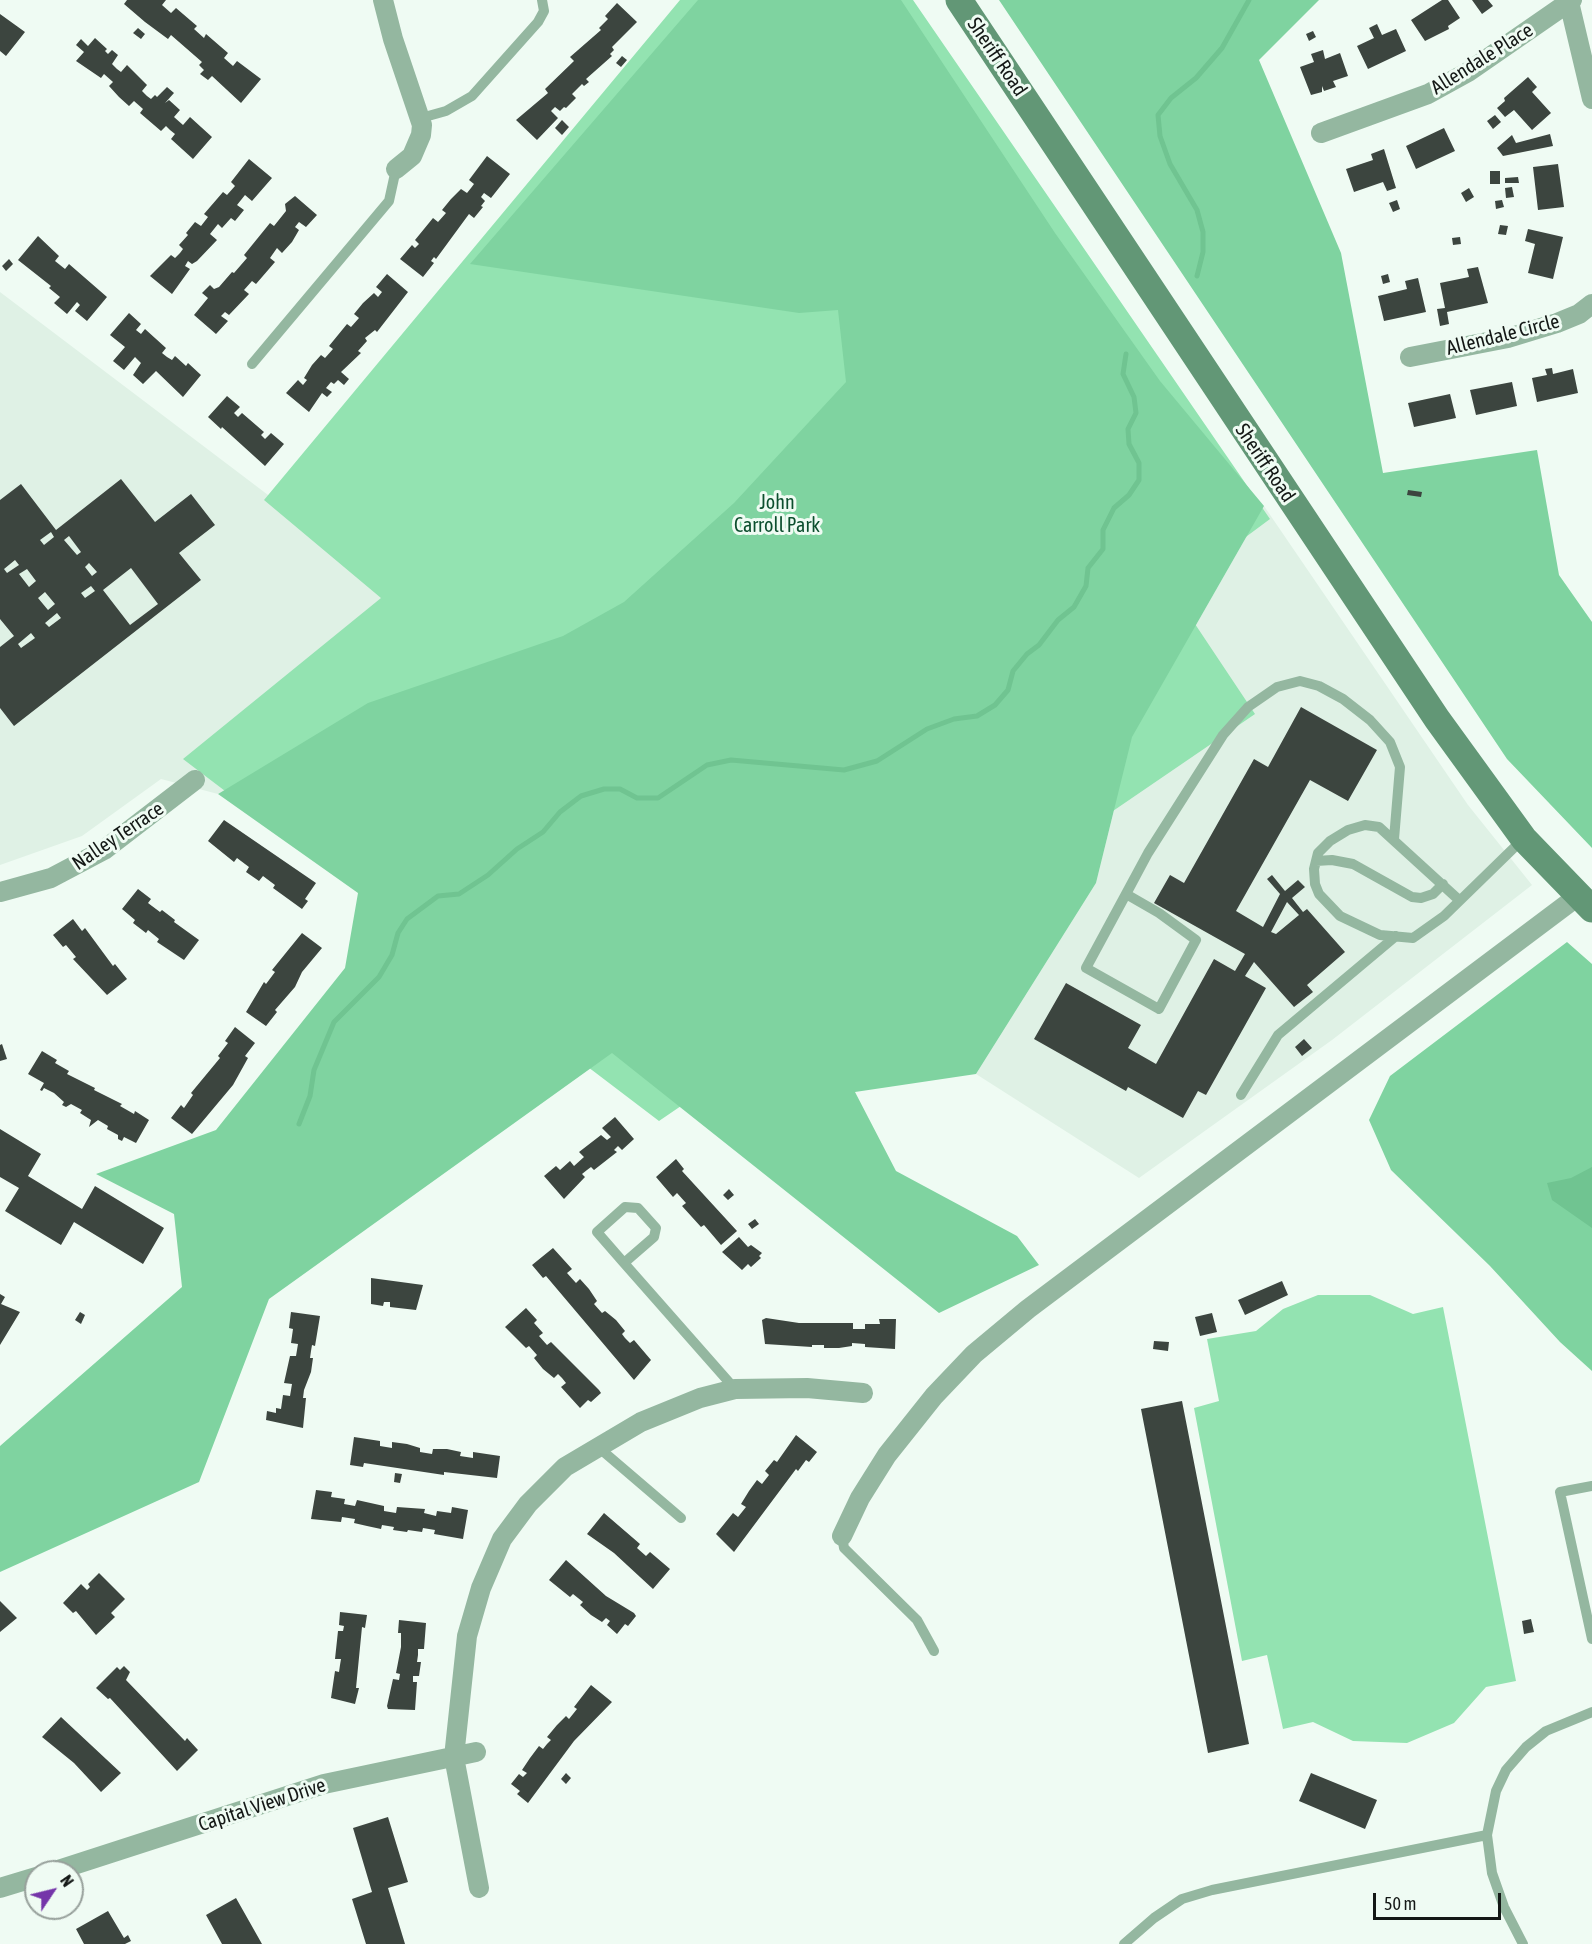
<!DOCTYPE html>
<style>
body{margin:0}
#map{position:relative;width:1592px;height:1944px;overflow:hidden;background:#effbf3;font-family:"Asap Condensed",sans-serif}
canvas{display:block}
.north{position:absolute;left:24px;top:1860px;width:60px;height:60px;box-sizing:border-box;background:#effbf3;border:2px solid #97a09b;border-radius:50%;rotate:55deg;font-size:16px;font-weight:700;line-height:24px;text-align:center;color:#141816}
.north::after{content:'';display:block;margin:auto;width:21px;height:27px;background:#7535a9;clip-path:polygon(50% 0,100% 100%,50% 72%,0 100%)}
.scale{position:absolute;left:1373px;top:1893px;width:128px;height:27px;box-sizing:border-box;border:3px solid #141816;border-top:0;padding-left:8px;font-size:18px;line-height:21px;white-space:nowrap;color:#141816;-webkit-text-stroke:4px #effbf3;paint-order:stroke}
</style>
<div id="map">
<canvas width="1592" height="1944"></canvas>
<div class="north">N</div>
<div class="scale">50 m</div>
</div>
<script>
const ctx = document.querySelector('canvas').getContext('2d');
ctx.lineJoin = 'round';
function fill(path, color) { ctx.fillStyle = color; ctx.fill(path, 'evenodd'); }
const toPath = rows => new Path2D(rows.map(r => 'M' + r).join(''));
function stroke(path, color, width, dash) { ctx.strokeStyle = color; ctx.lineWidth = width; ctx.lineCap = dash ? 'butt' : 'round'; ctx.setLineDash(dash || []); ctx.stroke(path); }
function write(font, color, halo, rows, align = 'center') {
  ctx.font = font + ' "Asap Condensed",sans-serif'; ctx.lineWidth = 6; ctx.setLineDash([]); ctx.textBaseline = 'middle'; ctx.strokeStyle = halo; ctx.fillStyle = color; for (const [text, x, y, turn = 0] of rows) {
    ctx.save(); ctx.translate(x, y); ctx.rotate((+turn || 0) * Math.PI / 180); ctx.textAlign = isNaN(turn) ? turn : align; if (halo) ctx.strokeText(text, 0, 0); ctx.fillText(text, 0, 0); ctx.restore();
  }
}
const built = toPath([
 [0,292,276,501,594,618,368,703,218,794,161,779,82,836,0,865],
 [1264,506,1468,805,1532,885,1332,1040,1139,1178,976,1074,1096,883,1132,737]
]);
const green = toPath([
 [680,0,913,0,1270,519,1173,591,1255,714,659,1121,183,759,381,598,264,500],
 [1318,1295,1370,1295,1413,1314,1443,1307,1516,1681,1486,1687,1454,1723,1407,1743,1353,1741,1313,1722,1283,1729,1267,1655,1242,1661,1194,1408,1219,1401,1207,1339,1256,1331,1283,1309]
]);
const forest = toPath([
 [698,0,901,0,1055,233,1160,381,1264,506,1132,737,1096,883,976,1074,855,1092,896,1171,1017,1236,1039,1265,939,1313,612,1053,269,1299,199,1482,0,1572,0,1446,182,1287,174,1214,96,1174,216,1130,345,968,358,893,218,794,368,703,563,636,624,602,734,503,846,382,838,310,799,313,470,264],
 [999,0,1319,0,1259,60,1341,253,1383,473,1537,450,1559,575,1592,622,1592,848,1507,759],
 [1567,942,1592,964,1592,1371,1560,1342,1490,1266,1391,1170,1369,1120,1390,1076]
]);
const water = toPath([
 [1592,1167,1592,1228,1552,1200,1547,1183,1571,1178]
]);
const stream = toPath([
 [1197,276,1203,252,1203,232,1197,210,1170,164,1160,136,1158,115,1171,98,1196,78,1222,48,1249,0],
 [299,1124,310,1096,314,1070,334,1022,379,977,392,955,398,933,407,919,438,896,459,894,488,875,517,849,543,832,560,812,581,796,604,789,620,789,637,798,658,798,707,765,731,760,844,770,877,761,927,729,954,719,977,716,995,705,1008,690,1013,671,1027,654,1039,645,1058,620,1074,607,1086,586,1088,568,1103,549,1103,530,1114,508,1129,495,1139,480,1139,463,1129,444,1128,429,1136,413,1134,397,1123,374,1126,354]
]);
const building = toPath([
 [127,0,166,0,162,5,171,13,176,8,197,26,194,29,204,38,206,34,228,53,224,58,233,66,237,61,261,79,241,103,212,76,208,80,200,74,204,70,199,65,202,62,171,35,168,39,145,22,124,4],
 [1442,0,1448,0,1460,18,1448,26,1449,29,1425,41,1411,20],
 [1472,0,1488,0,1493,6,1482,14],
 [617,3,637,22,612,47,614,50,610,54,612,56,586,79,589,82,584,86,582,84,572,94,576,98,566,108,564,107,560,111,555,107,551,111,558,118,537,140,516,120,548,93,545,89,574,61,570,57,601,30,599,28,608,19,605,16],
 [0,14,25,32,6,56,0,51],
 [1377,24,1382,35,1396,29,1406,51,1368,69,1357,46,1374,38,1369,28],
 [138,28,145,34,141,39,133,33],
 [1313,31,1316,37,1309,41,1306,34],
 [95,38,107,49,105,51,108,54,112,50,118,55,112,64,117,69,121,72,127,65,147,85,142,91,147,96,151,99,155,95,157,97,167,87,174,93,165,103,169,100,180,110,174,117,183,125,190,117,212,137,193,159,171,139,175,134,170,130,166,126,161,131,140,113,143,109,134,101,129,106,119,97,109,86,113,82,104,74,101,78,76,61,84,52,76,45,81,39,88,46],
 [1323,50,1325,59,1340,53,1348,76,1333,81,1336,87,1324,91,1322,86,1322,92,1311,95,1300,67,1314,62,1311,54],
 [622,56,627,60,621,67,616,63],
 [1528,77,1537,87,1532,92,1551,113,1532,130,1514,110,1505,117,1497,108,1505,101,1504,98],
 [1495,115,1501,122,1493,129,1487,121],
 [562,120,569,127,562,135,555,128],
 [1444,128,1455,151,1416,169,1406,146],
 [1550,134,1553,146,1503,156,1497,148,1512,135,1516,143],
 [1384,149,1396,188,1387,191,1383,182,1354,192,1346,169,1373,160,1371,154],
 [487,156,510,174,491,198,484,193,481,197,485,201,481,206,483,207,474,218,469,214,436,259,434,257,431,261,434,263,423,277,400,259,412,245,415,248,419,244,415,240,433,218,438,222,446,213,442,210,451,199,461,189,467,193,471,188,474,184,469,180],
 [249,159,272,178,252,201,245,195,237,205,244,210,235,221,231,218,222,228,218,224,210,234,217,240,197,261,192,264,188,261,185,266,190,269,172,294,150,276,171,255,175,258,180,253,183,249,179,245,188,235,186,233,195,222,201,226,208,217,204,214,223,192,227,195,235,186,231,182],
 [1558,164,1564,207,1538,210,1533,167],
 [1490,171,1500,171,1500,184,1490,184],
 [1518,177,1519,183,1505,183,1505,178],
 [1512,187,1514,197,1506,198,1505,188],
 [1469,188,1474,197,1466,202,1461,193],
 [295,196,317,215,306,227,299,222,295,227,299,230,292,242,282,253,277,248,270,258,275,262,256,284,252,281,244,290,249,294,229,315,225,312,221,316,228,321,216,334,194,315,208,298,202,293,210,285,214,289,219,287,232,272,234,273,247,258,244,255,270,223,274,226,286,211,285,204],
 [1397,200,1400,209,1393,212,1389,203],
 [1502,200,1504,207,1496,209,1495,201],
 [1500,225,1508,226,1506,235,1498,234],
 [1528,229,1563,237,1553,279,1528,273,1535,244,1525,241],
 [38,236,59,256,55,261,65,269,69,264,107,297,87,321,75,311,80,305,77,302,67,314,54,303,60,297,49,288,51,286,18,260],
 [1460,237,1461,244,1453,245,1452,238],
 [9,259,13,264,6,271,2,266],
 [1478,267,1488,303,1447,312,1449,324,1440,326,1437,309,1445,308,1440,283,1469,277,1467,269],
 [387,274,408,292,377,332,375,330,365,338,367,341,358,351,361,353,341,372,349,379,344,385,338,380,334,384,331,382,326,388,332,392,327,397,322,393,309,412,286,393,298,380,303,385,307,380,304,378,312,365,321,355,325,358,333,349,329,346,347,324,351,327,359,318,354,314,363,303,374,293,378,297,382,292,376,287],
 [1388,274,1390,282,1383,284,1381,276],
 [1418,278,1426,312,1384,321,1378,296,1407,289,1405,281],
 [129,313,141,324,136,330,141,334,145,329,166,348,162,353,167,357,172,360,175,356,186,366,188,363,201,375,183,397,156,371,143,384,133,375,141,363,135,357,124,370,113,361,125,347,110,335],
 [1552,368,1553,374,1573,369,1578,393,1537,402,1532,378,1547,375,1545,369],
 [1512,382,1517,406,1476,415,1470,390],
 [1450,394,1456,418,1414,427,1408,403],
 [227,396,240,407,234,413,238,417,242,413,264,432,261,435,265,439,271,433,284,444,265,466,222,427,221,429,208,417],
 [121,479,155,522,191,494,215,525,179,553,201,580,14,726,0,708,0,647,14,636,0,619,0,500,21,484,56,530],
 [51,532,54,537,44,545,40,540],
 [69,536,81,552,77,555,64,540],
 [15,560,19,565,7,573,4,569],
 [89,563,97,572,92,576,85,567],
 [131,568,158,604,130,625,103,590],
 [27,569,36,581,29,587,19,574],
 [91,586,95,591,85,598,81,593],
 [45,592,55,604,48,610,38,598],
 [57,613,61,618,49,627,45,623],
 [31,633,35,638,21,648,18,644],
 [1408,490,1422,492,1421,497,1407,495],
 [1301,707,1377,750,1348,801,1310,780,1236,911,1263,927,1280,894,1267,879,1272,875,1285,891,1298,880,1305,887,1292,898,1303,912,1307,909,1345,952,1307,985,1313,992,1294,1007,1254,962,1245,976,1266,988,1206,1095,1198,1091,1183,1118,1128,1087,1126,1091,1034,1039,1066,983,1141,1025,1128,1048,1156,1064,1214,959,1235,971,1245,954,1154,903,1170,875,1184,883,1254,759,1268,767],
 [1287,902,1299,915,1276,934,1271,932],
 [224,820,316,883,305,899,308,901,302,909,273,888,275,885,263,876,259,881,246,872,249,867,237,858,234,862,208,841],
 [138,889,151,899,148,903,160,912,162,910,175,920,174,922,199,940,184,960,157,942,159,939,148,930,146,933,133,923,135,920,122,909],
 [73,919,82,931,85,928,113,966,115,964,127,979,107,995,73,959,76,957,66,945,63,947,53,935],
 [302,933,322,948,302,972,295,987,275,1010,277,1012,266,1026,246,1012,264,982,266,984,275,972,272,970],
 [235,1027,255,1043,245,1056,248,1058,233,1085,192,1134,171,1118,181,1105,184,1108,193,1095,191,1093,220,1058,218,1056,228,1043,225,1041],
 [1304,1039,1312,1048,1302,1056,1295,1047],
 [2,1044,7,1059,0,1061,0,1045],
 [42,1051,57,1060,55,1063,69,1071,67,1074,95,1088,94,1090,122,1104,120,1106,134,1114,135,1111,149,1120,136,1143,124,1137,122,1141,118,1139,118,1135,107,1129,108,1126,98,1120,89,1127,91,1120,80,1113,82,1110,71,1104,66,1107,62,1105,64,1102,54,1093,44,1088,42,1091,40,1090,44,1083,28,1074],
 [615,1117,634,1139,622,1150,618,1146,614,1150,617,1152,594,1170,591,1167,587,1170,582,1174,585,1177,564,1199,544,1176,556,1166,560,1170,570,1161,574,1166,584,1157,579,1152,601,1135,607,1140,611,1137,602,1128],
 [0,1129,41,1154,28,1176,82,1209,95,1186,164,1228,143,1264,74,1222,61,1245,5,1211,19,1188,0,1177],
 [676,1159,684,1169,682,1171,737,1231,721,1245,704,1225,701,1227,682,1206,686,1203,677,1193,673,1197,656,1177],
 [729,1189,734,1195,728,1200,723,1195],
 [755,1219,759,1224,752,1229,748,1224],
 [739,1237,748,1247,751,1245,762,1253,759,1256,761,1258,751,1267,748,1264,742,1270,722,1252],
 [553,1248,572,1269,567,1273,576,1283,580,1279,589,1289,597,1301,594,1304,602,1313,605,1311,616,1320,625,1331,622,1334,625,1338,630,1343,634,1340,651,1360,634,1380,546,1276,543,1278,532,1265],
 [371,1278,423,1285,416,1310,390,1307,390,1302,384,1302,383,1306,371,1304],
 [1282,1281,1288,1295,1245,1315,1238,1300],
 [0,1294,5,1297,1,1304,20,1312,0,1345],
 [526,1308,537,1320,534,1323,543,1333,539,1336,547,1345,551,1342,599,1390,601,1393,591,1402,588,1400,580,1408,561,1387,566,1383,562,1378,558,1374,554,1378,543,1369,534,1358,537,1355,529,1346,526,1348,505,1327],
 [80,1312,85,1315,81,1324,75,1320],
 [291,1312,320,1316,315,1346,312,1345,311,1351,310,1358,313,1358,311,1372,304,1390,303,1398,306,1398,303,1428,266,1420,267,1411,276,1413,276,1408,281,1409,283,1395,290,1396,292,1384,284,1383,290,1356,296,1356,298,1344,291,1343,293,1329,289,1328],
 [1212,1313,1217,1332,1200,1336,1195,1317],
 [766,1318,799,1323,853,1323,853,1329,865,1329,865,1324,880,1324,879,1319,896,1319,895,1349,865,1347,865,1344,852,1343,852,1346,839,1348,824,1348,824,1345,812,1345,812,1347,765,1344,762,1320],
 [1154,1341,1169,1342,1168,1351,1153,1349],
 [1182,1401,1249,1744,1208,1753,1141,1409],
 [796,1435,817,1452,809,1462,806,1460,798,1471,796,1469,734,1552,716,1534,733,1513,738,1517,746,1507,741,1504,749,1491,757,1480,762,1484,769,1475,765,1471,774,1460,777,1462],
 [354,1437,380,1441,380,1446,392,1448,392,1442,407,1444,420,1448,420,1452,432,1454,433,1449,447,1449,461,1452,460,1456,473,1458,473,1452,500,1456,497,1478,444,1472,444,1475,364,1463,363,1467,350,1465],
 [395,1473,402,1474,400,1483,394,1482],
 [316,1490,332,1492,331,1497,345,1499,344,1504,355,1506,357,1500,384,1506,384,1511,396,1513,397,1507,425,1509,424,1513,436,1516,437,1511,451,1513,452,1507,468,1510,463,1539,434,1534,435,1530,423,1528,422,1532,408,1530,407,1532,393,1530,394,1527,382,1525,381,1529,367,1526,354,1523,355,1519,342,1517,341,1522,311,1519],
 [604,1513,640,1544,637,1548,646,1556,650,1552,670,1569,653,1589,614,1553,587,1534],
 [566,1560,606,1596,634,1613,636,1616,628,1626,625,1624,617,1634,607,1625,610,1621,606,1618,602,1622,591,1615,580,1605,583,1602,573,1594,570,1597,549,1580],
 [99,1573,125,1599,111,1613,115,1617,96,1635,76,1611,73,1613,63,1603,81,1584,87,1590,90,1587,88,1584],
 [0,1601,17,1618,0,1632],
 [340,1612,367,1615,365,1628,362,1627,356,1688,359,1688,355,1704,331,1698,335,1671,339,1672,340,1665,341,1659,335,1659,338,1631,343,1631,344,1626,339,1625],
 [1531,1619,1534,1632,1524,1634,1522,1621],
 [399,1620,426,1623,424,1649,418,1649,418,1655,417,1662,421,1662,419,1676,413,1676,413,1682,417,1682,415,1710,388,1709,387,1706,393,1679,399,1680,400,1674,396,1673,401,1647,401,1633,398,1633],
 [124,1666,130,1672,126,1680,185,1741,187,1738,198,1750,177,1771,110,1698,108,1699,96,1688,117,1667,120,1670],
 [591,1685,612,1702,574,1741,528,1803,517,1794,520,1791,511,1784,519,1774,523,1777,527,1773,522,1770,530,1758,539,1746,543,1749,547,1744,551,1740,547,1737,557,1725,566,1716,569,1719,577,1709,574,1707],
 [61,1717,121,1773,101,1792,74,1763,42,1737],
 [566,1773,571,1778,566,1784,561,1779],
 [1311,1773,1377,1800,1365,1829,1299,1801],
 [388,1817,408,1882,388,1888,405,1944,366,1944,352,1899,372,1892,353,1828],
 [236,1898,262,1944,222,1944,206,1915],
 [108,1911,124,1938,128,1935,131,1941,125,1944,84,1944,76,1929]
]);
const lane = toPath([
 [421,118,446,111,472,96,538,22,544,11,542,0],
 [252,364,389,201,396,169],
 [1316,861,1332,860,1353,864,1412,897,1421,898,1433,894,1443,884],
 [1126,894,1159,913,1196,940,1159,1009,1086,968,1126,894,1148,853,1223,735,1248,707,1277,687,1300,681,1319,686,1343,699,1370,720,1390,742,1400,767,1394,839],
 [1459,900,1379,827,1365,825,1348,830,1330,841,1318,853,1314,869,1315,884,1319,894,1340,916,1380,935,1413,938,1444,916,1523,839],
 [1241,1095,1278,1035,1396,936],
 [625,1207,638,1208,656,1228,654,1237,624,1263,597,1232,625,1207],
 [624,1263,735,1389],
 [598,1447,681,1518],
 [1592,1486,1560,1492,1592,1639],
 [842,1536,844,1548,917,1620,934,1651],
 [1124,1944,1154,1918,1182,1899,1212,1890,1487,1835],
 [1523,1944,1504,1907,1492,1873,1487,1835,1496,1791,1506,1770,1526,1747,1546,1731,1592,1712]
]);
const street = toPath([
 [383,0,393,39,422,125,421,135,412,156,396,169],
 [1569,2,1592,99],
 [1321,133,1428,94,1468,72,1572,0],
 [1410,357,1508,338,1557,323,1579,314,1592,304],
 [0,892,51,878,104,850,195,780],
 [842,1536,860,1498,887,1455,934,1396,974,1354,1028,1309,1578,896],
 [52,1872,324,1784,476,1752],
 [0,1888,36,1877],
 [479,1888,454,1757,467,1636,481,1588,502,1539,528,1504,565,1467,641,1422,700,1398,735,1389,807,1388,863,1393]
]);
const secondary = toPath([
 [959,0,1437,719,1524,839,1592,909]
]);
const streetNames = [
 ["Sheriff Road",997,57,56],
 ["Allendale Place",1482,59,-32],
 ["Allendale Circle",1503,335,-14],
 ["Sheriff Road",1265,463,56],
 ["Nalley Terrace",118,836,-34],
 ["Capital View Drive",262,1805,-18]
];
const parkNames = [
 ["John",777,503],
 ["Carroll Park",777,526]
];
fill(built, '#dff1e5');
fill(green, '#93e3b1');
fill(forest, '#7fd3a0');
fill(water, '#70c491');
stroke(stream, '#70c491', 5);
fill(building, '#3c453f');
stroke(lane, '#94b7a0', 10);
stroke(street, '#94b7a0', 20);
stroke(secondary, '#629776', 27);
write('20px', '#141816', '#effbf3', streetNames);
write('20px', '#0c4f2e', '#effbf3', parkNames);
</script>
